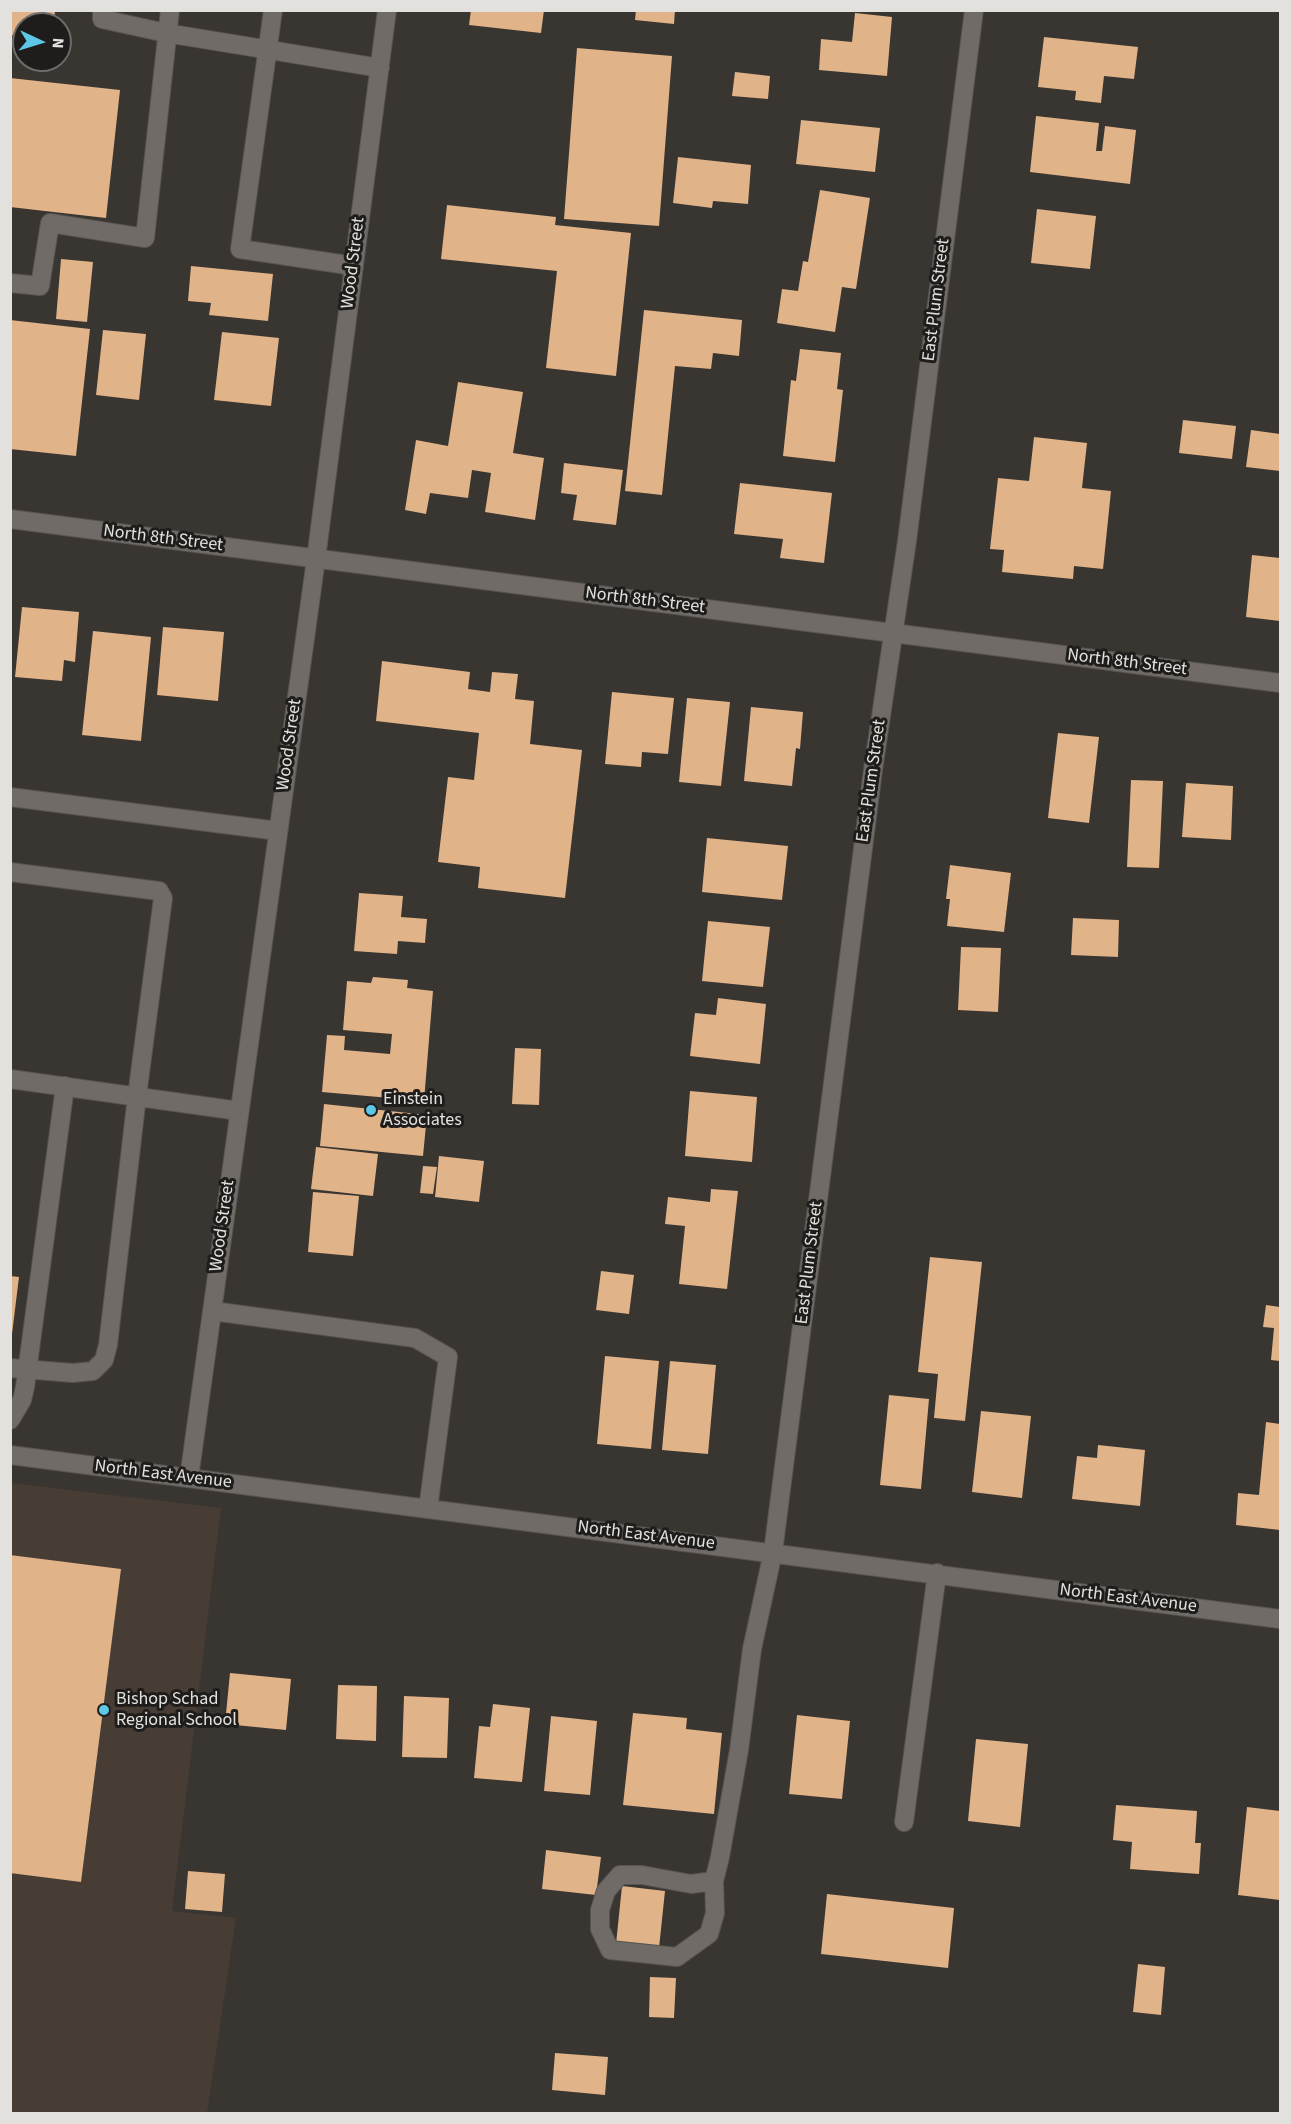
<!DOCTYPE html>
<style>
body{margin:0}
#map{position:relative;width:1291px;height:2124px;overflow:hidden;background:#393531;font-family:"Source Sans 3",sans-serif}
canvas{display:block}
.frame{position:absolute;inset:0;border:12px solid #e3e1de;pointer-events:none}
.north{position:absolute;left:12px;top:12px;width:60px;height:60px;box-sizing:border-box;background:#1f1d1b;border:2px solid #6d6b69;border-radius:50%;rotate:94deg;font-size:16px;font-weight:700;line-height:24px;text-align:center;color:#e3e1de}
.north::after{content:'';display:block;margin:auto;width:21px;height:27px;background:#5dc7e8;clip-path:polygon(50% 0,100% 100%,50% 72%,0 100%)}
</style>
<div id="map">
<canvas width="1291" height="2124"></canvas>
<div class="frame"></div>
<div class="north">N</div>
</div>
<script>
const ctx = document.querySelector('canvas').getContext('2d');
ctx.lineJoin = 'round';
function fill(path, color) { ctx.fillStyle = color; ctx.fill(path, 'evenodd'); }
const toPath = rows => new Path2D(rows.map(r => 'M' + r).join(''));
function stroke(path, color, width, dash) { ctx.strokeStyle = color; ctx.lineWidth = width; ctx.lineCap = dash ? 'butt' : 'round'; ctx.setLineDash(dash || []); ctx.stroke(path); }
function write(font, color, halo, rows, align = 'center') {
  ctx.font = font + ' "Source Sans 3",sans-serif'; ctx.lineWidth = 6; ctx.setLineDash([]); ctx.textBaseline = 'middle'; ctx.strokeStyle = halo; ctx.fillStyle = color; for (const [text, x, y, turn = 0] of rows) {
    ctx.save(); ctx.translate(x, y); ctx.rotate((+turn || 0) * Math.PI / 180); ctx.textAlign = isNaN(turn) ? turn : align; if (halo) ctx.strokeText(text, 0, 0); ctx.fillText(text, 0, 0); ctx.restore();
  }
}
const built = toPath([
 [11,1483,221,1508,172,1911,236,1918,207,2113,11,2114]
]);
const building = toPath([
 [10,10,55,10,54,24,24,24,24,37,10,35],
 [471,10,544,10,541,33,469,25],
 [636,10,675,10,674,24,635,20],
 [855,13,892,17,887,76,819,70,821,39,852,42],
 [1044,37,1138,47,1134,79,1104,76,1101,103,1075,100,1076,91,1038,87],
 [577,48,672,56,659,226,564,219],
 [735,72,770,76,768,99,732,96],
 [10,78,120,90,106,218,10,207],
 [1036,116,1099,123,1096,151,1102,151,1105,126,1136,130,1130,184,1030,172],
 [801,120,880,128,875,172,796,164],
 [678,157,751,165,748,204,713,201,712,208,673,203],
 [820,190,870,198,856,289,842,287,835,332,777,323,782,289,798,291,803,261,808,262],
 [447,205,556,217,555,225,631,233,616,376,546,368,557,271,441,259],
 [1037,209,1096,216,1090,269,1031,263],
 [61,259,93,262,87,322,56,319],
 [191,266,273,274,268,321,209,315,211,303,188,301],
 [644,310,742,320,739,356,713,353,711,369,675,366,662,495,625,491],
 [10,320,90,329,76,456,10,449],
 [103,330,146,334,139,400,96,395],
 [222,332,279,338,271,406,214,400],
 [800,349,841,353,837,389,843,390,835,462,783,456,791,380,796,381],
 [458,382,523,392,513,453,544,458,535,520,485,512,491,473,472,470,468,498,430,493,426,514,405,510,416,440,448,446],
 [1183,420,1236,426,1232,459,1179,453],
 [1251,430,1280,434,1280,471,1246,467],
 [1034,437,1087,443,1082,488,1111,491,1103,569,1074,566,1073,579,1002,572,1004,550,990,549,998,478,1029,481],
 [564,463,623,470,616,525,573,520,577,495,561,493],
 [740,483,832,493,824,563,780,558,783,539,734,534],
 [1252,555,1280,558,1280,621,1246,617],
 [22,607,79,612,75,662,64,660,62,681,15,677],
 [163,627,224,632,218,701,157,695],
 [93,631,151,637,141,741,82,735],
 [382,661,470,672,468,689,490,692,492,672,518,674,515,699,534,701,530,744,582,750,565,898,478,888,480,867,438,862,448,777,474,780,479,733,376,721],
 [612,692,674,698,668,754,642,752,641,767,605,764],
 [687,698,730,702,721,786,679,782],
 [751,707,803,712,800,749,796,748,792,786,744,781],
 [1058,733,1099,737,1089,823,1048,818],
 [1131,780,1163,781,1159,868,1127,867],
 [1186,783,1233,786,1231,840,1182,837],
 [707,838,788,846,782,900,702,892],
 [950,865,1011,873,1004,932,947,926,950,899,946,899],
 [359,893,403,896,401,917,427,919,425,943,398,941,397,954,354,951],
 [1073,918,1119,920,1118,957,1071,955],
 [708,921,770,927,763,987,702,981],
 [961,947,1001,948,998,1012,958,1010],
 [373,977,408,980,407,988,433,991,424,1101,322,1092,327,1035,345,1036,344,1050,390,1054,392,1034,343,1030,347,981,371,983],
 [718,998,766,1004,760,1064,690,1056,695,1013,716,1015],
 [515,1048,541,1049,539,1105,512,1104],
 [690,1091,757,1097,752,1162,685,1156],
 [324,1104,427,1115,423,1156,320,1146],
 [316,1147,378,1154,373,1196,311,1189],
 [439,1156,484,1161,479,1202,435,1197],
 [423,1166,437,1167,433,1194,420,1193],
 [711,1189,738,1191,727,1289,679,1284,685,1226,665,1224,668,1197,710,1202],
 [313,1192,359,1196,353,1256,308,1252],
 [930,1257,982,1262,965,1421,934,1418,938,1374,918,1372],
 [601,1271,634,1275,629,1314,596,1310],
 [10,1276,19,1277,12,1334,10,1334],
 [1266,1305,1280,1307,1280,1361,1271,1360,1274,1328,1263,1327],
 [605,1356,659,1361,651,1449,597,1444],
 [670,1361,716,1365,708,1454,662,1450],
 [889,1395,929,1399,921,1489,880,1485],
 [981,1411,1031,1416,1022,1498,972,1492],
 [1266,1422,1280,1424,1280,1530,1236,1525,1238,1493,1259,1495],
 [1098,1445,1145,1450,1140,1506,1072,1499,1077,1456,1097,1458],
 [10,1555,121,1569,81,1882,10,1873],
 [230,1673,291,1679,286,1730,225,1724],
 [338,1685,377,1686,376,1741,336,1739],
 [404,1696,449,1698,447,1758,402,1757],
 [493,1704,530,1708,522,1782,474,1778,479,1726,490,1727],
 [633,1713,687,1718,686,1729,722,1733,714,1814,623,1805],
 [797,1715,850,1721,842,1799,789,1794],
 [551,1716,597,1721,590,1795,544,1791],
 [976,1739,1028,1744,1020,1827,968,1821],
 [1116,1805,1197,1811,1195,1843,1201,1843,1199,1874,1130,1869,1132,1842,1113,1840],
 [1247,1807,1280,1811,1280,1900,1238,1895],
 [546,1850,601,1857,596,1895,542,1889],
 [188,1871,225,1874,222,1912,185,1909],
 [622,1886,665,1891,659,1948,616,1944],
 [827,1894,954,1908,948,1968,821,1954],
 [1138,1964,1165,1967,1161,2015,1133,2012],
 [650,1977,676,1978,674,2018,649,2017],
 [555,2053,608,2057,605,2095,552,2090]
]);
const minor = toPath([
 [102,10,102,19,166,33,380,68],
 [273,10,240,249,354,266],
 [10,283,40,286,50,223,145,238,170,10],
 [10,519,1280,683],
 [10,797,278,831],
 [10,872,159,891,163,898,137,1096,108,1345,104,1360,93,1371,73,1373,10,1368],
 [10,1079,239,1111],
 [212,1311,415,1338,448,1357,428,1509],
 [10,1420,22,1400,25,1387,65,1086],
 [10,1455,1280,1619],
 [189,1478,316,559,387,10],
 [904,1822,937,1573],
 [714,1881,715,1913,709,1934,677,1957,610,1950,600,1929,600,1910,606,1891,620,1875,642,1875,691,1884,714,1881,720,1857,739,1750,752,1649,773,1552,873,770,907,541,974,10]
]);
const markers = [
 [371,1110,6,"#5dc7e8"],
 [104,1710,6,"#5dc7e8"]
];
const streetNames = [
 ["Wood Street",354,263,-83],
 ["East Plum Street",937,300,-83],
 ["North 8th Street",163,539,7],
 ["North 8th Street",645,601,7],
 ["North 8th Street",1127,663,7],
 ["Wood Street",290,745,-82],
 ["East Plum Street",872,781,-82],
 ["Wood Street",223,1226,-82],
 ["East Plum Street",810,1263,-83],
 ["North East Avenue",163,1475,7],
 ["North East Avenue",646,1536,7],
 ["North East Avenue",1128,1599,7]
];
const poiNames = [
 ["Einstein",383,1100],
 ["Associates",383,1121],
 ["Bishop Schad",116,1700],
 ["Regional School",116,1721]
];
fill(built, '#473d35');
fill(building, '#e1b388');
stroke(minor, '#575350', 20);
stroke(minor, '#706b66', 18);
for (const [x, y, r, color] of markers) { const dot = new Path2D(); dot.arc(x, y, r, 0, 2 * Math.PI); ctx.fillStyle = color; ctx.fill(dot); stroke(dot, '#1f1d1b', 2); }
write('18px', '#e3e1de', '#1f1d1b', streetNames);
write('18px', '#e3e1de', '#1f1d1b', poiNames, 'left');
</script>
